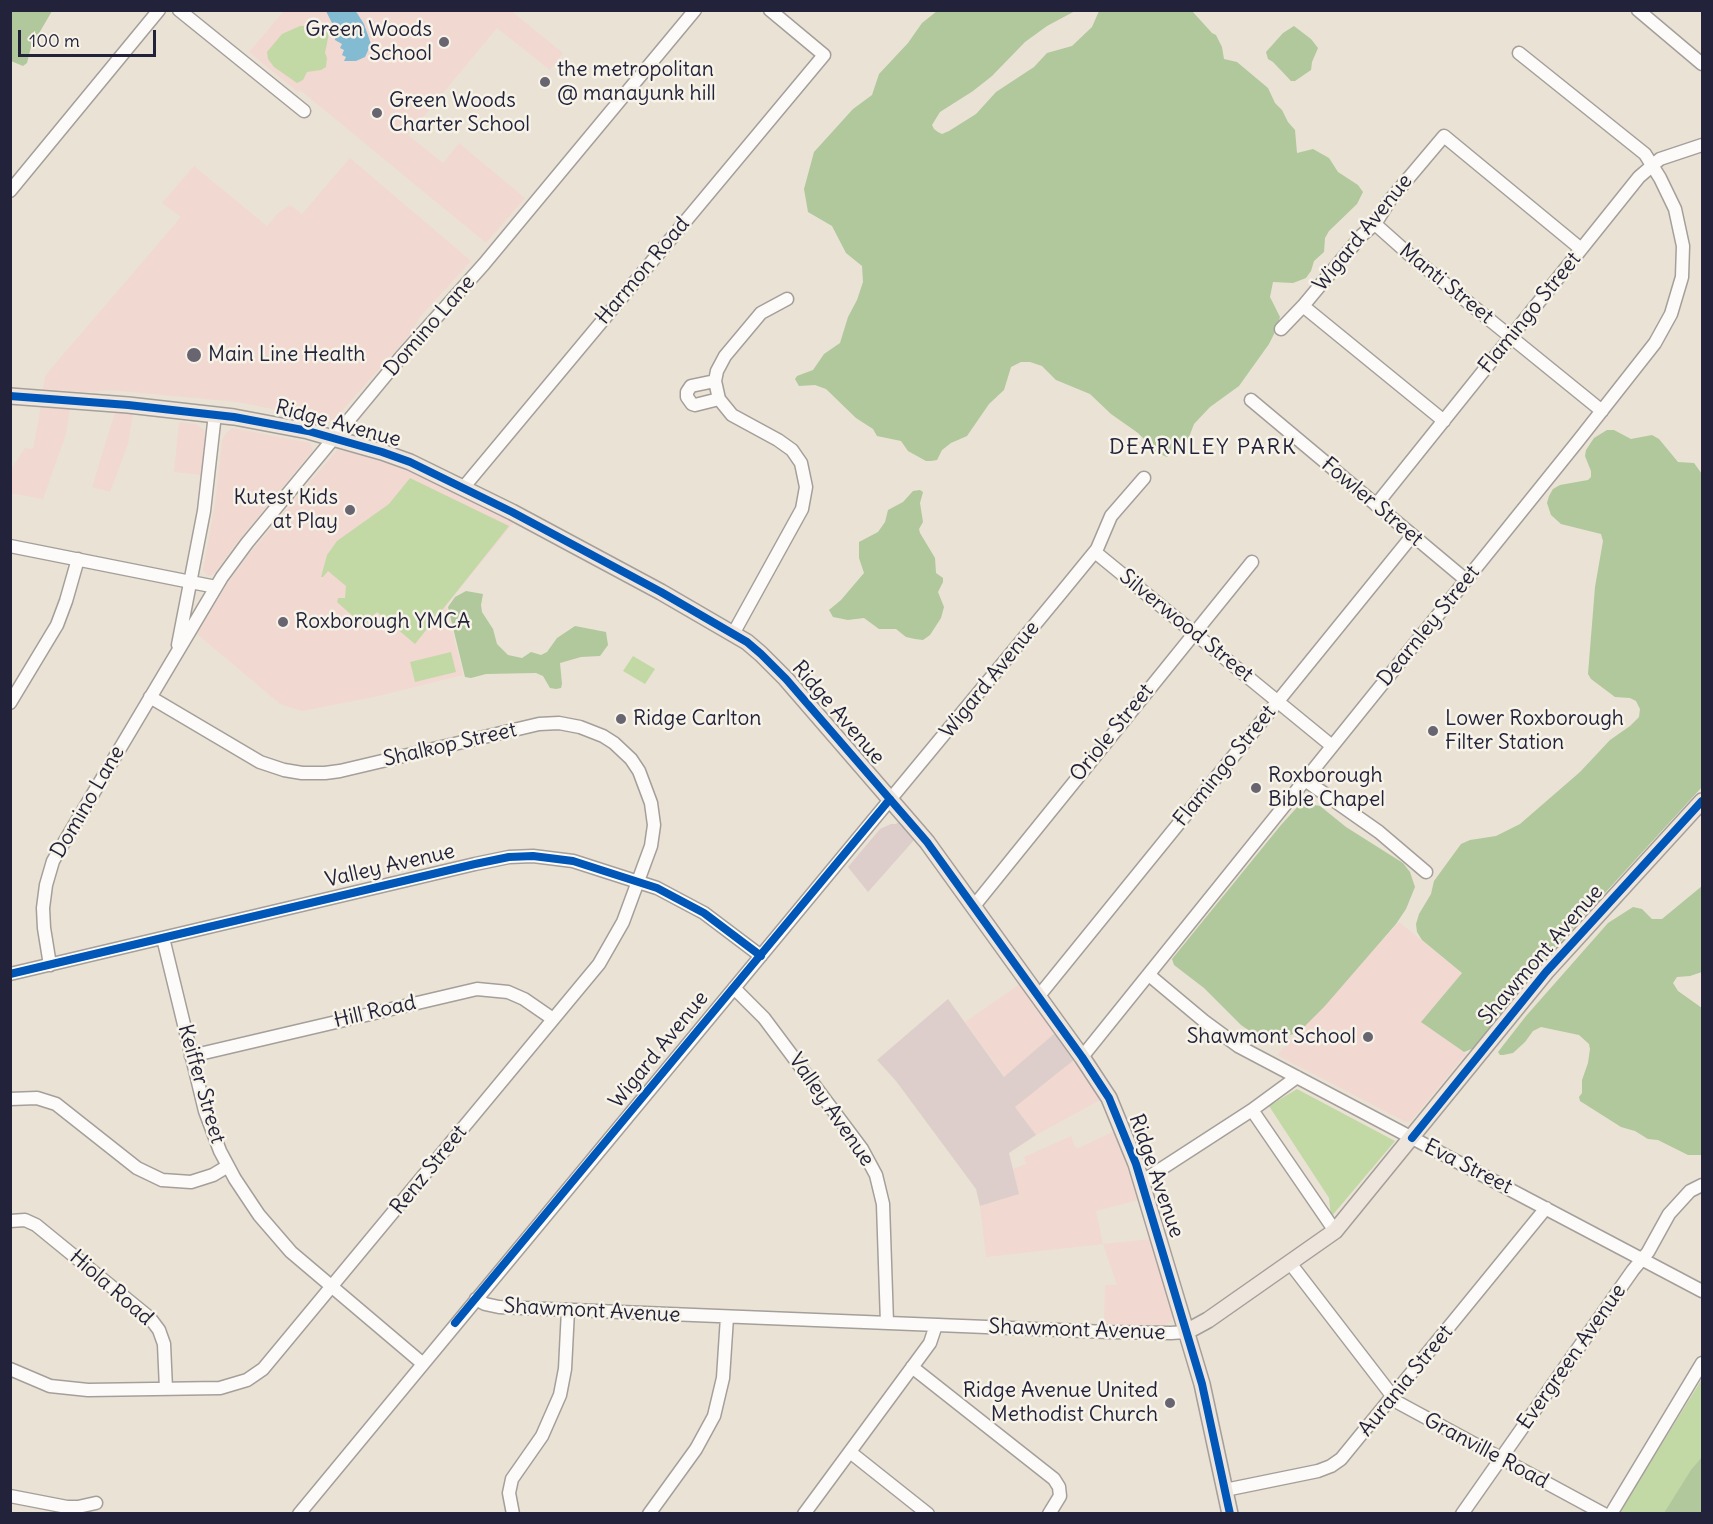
<!DOCTYPE html>
<style>
body{margin:0}
#map{position:relative;width:1713px;height:1524px;overflow:hidden;background:#eae2d4;font-family:Delius,sans-serif}
canvas{display:block}
.frame{position:absolute;inset:0;border:12px solid #22223b;pointer-events:none}
.scale{position:absolute;left:18px;top:30px;width:138px;height:27px;box-sizing:border-box;border:3px solid #22223b;border-top:0;padding-left:8px;font-size:18px;line-height:21px;white-space:nowrap;color:#22223b;-webkit-text-stroke:4px #f7f3e8;paint-order:stroke}
</style>
<div id="map">
<canvas width="1713" height="1524"></canvas>
<div class="frame"></div>
<div class="scale">100 m</div>
</div>
<script>
const ctx = document.querySelector('canvas').getContext('2d');
ctx.lineJoin = 'round';
function fill(path, color) { ctx.fillStyle = color; ctx.fill(path, 'evenodd'); }
const toPath = rows => new Path2D(rows.map(r => 'M' + r).join(''));
function stroke(path, color, width, dash) { ctx.strokeStyle = color; ctx.lineWidth = width; ctx.lineCap = dash ? 'butt' : 'round'; ctx.setLineDash(dash || []); ctx.stroke(path); }
function write(font, color, halo, rows, align = 'center') {
  ctx.font = font + ' Delius,sans-serif'; ctx.lineWidth = 5; ctx.setLineDash([]); ctx.textBaseline = 'middle'; ctx.strokeStyle = halo; ctx.fillStyle = color; for (const [text, x, y, turn = 0] of rows) {
    ctx.save(); ctx.translate(x, y); ctx.rotate((+turn || 0) * Math.PI / 180); ctx.textAlign = isNaN(turn) ? turn : align; if (halo) ctx.strokeText(text, 0, 0); ctx.fillText(text, 0, 0); ctx.restore();
  }
}
const built = toPath([
 [510,10,563,53,550,70,497,28,408,135,443,163,459,143,525,198,486,243,300,90,298,92,249,52,284,11],
 [350,158,471,261,420,317,411,333,333,421,238,402,109,390,87,392,43,389,45,377,49,371,181,217,162,203,194,166,267,226,278,213,290,205,302,214],
 [41,406,70,409,66,434,43,499,10,493,11,469,25,448,33,449],
 [115,412,133,414,128,444,110,492,92,487],
 [179,422,196,424,204,430,206,438,202,475,174,472],
 [233,428,310,443,313,450,239,540,214,574,208,576,203,570,215,504,222,440,226,433],
 [338,449,378,458,397,465,514,522,446,606,463,675,374,697,302,711,280,704,197,634,227,584,249,554],
 [1399,922,1462,973,1422,1021,1466,1054,1411,1121,1406,1122,1277,1055],
 [1020,984,1055,1033,1005,1077,965,1022],
 [1074,1060,1102,1099,1036,1135,1015,1107],
 [1115,1131,1138,1200,1096,1211,1103,1244,1151,1239,1174,1316,1170,1322,1163,1326,1104,1324,1105,1285,1117,1285,1103,1244,986,1257,980,1206,1018,1194,1013,1169,1026,1164,1024,1157,1071,1136,1075,1147,1078,1148]
]);
const industrial = toPath([
 [899,821,915,839,868,892,848,867,880,829,891,824,896,824],
 [948,999,1004,1077,1055,1033,1074,1060,1015,1107,1036,1135,1009,1153,1019,1194,980,1206,976,1189,896,1081,877,1060]
]);
const green = toPath([
 [317,25,326,27,329,33,325,53,327,58,326,67,321,70,307,72,303,80,297,83,274,67,268,59,267,52,282,34,300,26],
 [410,478,509,526,415,644,377,612,364,626,337,602,338,598,345,598,346,586,328,571,323,577,321,577,327,555,337,541,389,504],
 [451,652,456,672,415,682,410,662],
 [633,656,655,669,645,684,623,671],
 [1297,1089,1395,1141,1331,1217,1329,1198,1269,1106],
 [1702,1379,1702,1513,1619,1513]
]);
const forest = toPath([
 [11,10,52,11,31,47,27,63,23,66,11,61],
 [937,11,1075,11,1047,26,1025,42,992,76,973,91,940,112,932,125,934,129,938,132,942,134,949,131,976,114,996,92,1034,67,1047,53,1072,46,1092,27,1099,11,1192,11,1212,33,1216,35,1222,47,1224,59,1237,62,1268,88,1275,103,1282,110,1288,122,1295,130,1297,153,1313,149,1329,158,1338,172,1358,185,1363,192,1357,204,1329,231,1325,238,1324,252,1314,261,1311,271,1306,278,1293,283,1273,282,1270,297,1280,317,1276,330,1269,344,1239,386,1210,407,1194,424,1189,437,1182,447,1167,457,1153,451,1149,444,1138,433,1111,414,1090,394,1056,380,1042,366,1030,362,1021,362,1011,367,1004,390,989,404,967,436,951,443,942,450,937,460,931,461,926,461,908,451,901,441,877,436,873,429,856,418,826,389,815,385,799,386,795,379,797,376,813,370,824,354,840,343,848,317,857,300,863,282,862,266,846,253,832,226,808,212,804,189,814,152,853,109,872,95,879,74,908,43,922,23],
 [1294,26,1311,39,1318,48,1312,62,1311,70,1295,81,1291,81,1273,62,1268,59,1266,52,1283,33],
 [1607,430,1614,430,1631,439,1652,435,1659,439,1678,462,1694,463,1702,474,1702,787,1538,966,1474,1048,1464,1052,1421,1022,1462,973,1422,940,1417,932,1416,924,1419,914,1431,894,1434,881,1461,844,1470,840,1496,836,1520,824,1580,772,1610,740,1630,726,1639,717,1640,709,1636,701,1630,698,1615,697,1591,679,1588,674,1595,587,1603,541,1601,534,1561,524,1551,515,1547,503,1549,496,1553,489,1560,485,1588,480,1591,477,1591,471,1585,456,1586,450,1594,438],
 [920,490,923,492,920,503,923,522,919,529,920,533,935,558,936,573,943,578,943,582,938,592,944,607,941,618,930,635,923,640,915,639,906,637,896,629,879,629,864,618,848,620,833,617,829,610,841,600,864,573,859,558,859,542,878,532,885,522,888,510,903,502,913,491],
 [466,591,483,594,481,605,482,612,493,629,497,644,508,655,522,658,531,652,541,655,547,652,557,638,575,626,606,632,608,645,600,656,581,657,560,663,562,684,561,688,556,689,550,688,543,676,536,673,486,674,471,678,465,677,448,607,455,597],
 [1304,803,1320,806,1346,827,1403,863,1410,872,1415,887,1406,909,1396,924,1324,1007,1299,1032,1276,1040,1257,1036,1241,1025,1204,988,1174,965,1172,959,1281,825,1300,804],
 [1702,886,1702,972,1690,976,1677,977,1673,983,1678,991,1702,1008,1702,1155,1688,1155,1658,1140,1648,1139,1635,1131,1621,1127,1580,1101,1579,1097,1582,1093,1582,1080,1588,1063,1590,1049,1589,1044,1579,1035,1541,1027,1533,1031,1525,1042,1513,1053,1503,1055,1500,1055,1498,1052,1526,1016,1608,923,1633,907,1642,909,1652,919,1662,919],
 [1702,1457,1702,1513,1664,1513,1691,1470]
]);
const water = toPath([
 [326,11,355,11,357,13,364,24,371,44,365,57,356,61,344,61,346,57,342,55,344,50,340,48,342,44,335,40,333,25]
]);
const minor = toPath([
 [179,10,304,111],
 [1638,10,1702,64],
 [10,191,159,10],
 [1375,224,1411,256,1602,411],
 [1303,306,1444,421],
 [1281,329,1303,306,1362,235,1375,224,1390,200,1444,136,1581,249],
 [715,381,691,386,687,392,687,397,692,404,695,405,719,399],
 [1251,400,1466,580],
 [463,488,824,55,770,10],
 [1376,505,1639,177,1660,159,1702,145],
 [10,546,216,587],
 [1095,552,1332,746],
 [733,634,802,509,806,487,801,463,792,450,778,440,732,415,719,399,715,381,717,371,725,356,761,313,787,299],
 [178,645,204,511,215,414],
 [10,703,57,625,66,601,78,559],
 [1305,780,1379,832,1426,872],
 [974,906,1252,562],
 [163,938,205,1111,220,1151,235,1179,259,1215,291,1252,422,1363],
 [50,965,44,928,43,908,46,885,53,861,222,577,247,543,401,357,484,264,695,10],
 [10,974,475,864,509,857,533,856,573,861,657,888,704,913,761,956],
 [1149,975,1204,1021,1238,1046,1702,1291],
 [734,988,764,1018,862,1149,876,1175,883,1204,887,1323],
 [1038,997,1412,536],
 [191,1056,477,989,508,992,524,999,553,1019],
 [1082,1057,1578,441,1655,343,1671,314,1682,277,1683,246,1675,209,1660,178,1645,154,1519,53],
 [10,1099,37,1098,56,1104,137,1168,162,1180,191,1182,213,1175,228,1166],
 [1252,1110,1335,1231],
 [1141,1182,1252,1110,1297,1077],
 [10,1221,25,1220,36,1225,150,1318,159,1330,164,1344,166,1389],
 [1290,1263,1397,1402,1604,1514],
 [476,1299,485,1304,499,1307,1108,1332,1171,1333,1186,1332],
 [912,1367,1054,1479,1059,1487,1060,1496,1049,1514],
 [10,1369,50,1386,88,1390,220,1388,247,1380,263,1369,599,964,623,922,651,846,654,825,651,803,639,771,631,759,614,743,603,736,580,727,559,723,539,724,340,771,325,773,302,773,284,770,260,762,150,697],
 [850,1452,928,1514],
 [1225,1490,1318,1471,1331,1466,1341,1459,1546,1208],
 [10,1496,67,1507,78,1507,96,1503],
 [299,1514,1061,593,1097,549,1111,516,1144,478],
 [513,1514,509,1493,512,1479,542,1436,560,1395,565,1369,568,1310],
 [649,1514,696,1449,714,1416,723,1378,727,1317],
 [804,1514,930,1343,936,1325],
 [1462,1514,1633,1270,1648,1252,1669,1214,1690,1191,1702,1185],
 [1611,1514,1702,1363]
]);
const major = toPath([
 [10,396,128,405,234,417,308,431,382,452,410,462,512,512,661,592,747,642,761,654,786,679,927,842,1082,1057,1109,1098,1136,1164,1202,1384,1230,1514],
 [1186,1332,1208,1320,1335,1231,1546,972,1702,801]
]);
const cycleway = toPath([
 [10,396,128,405,234,417,308,431,382,452,410,462,512,512,661,592,747,642,761,654,786,679,927,842,1082,1057,1109,1098,1136,1164,1202,1384,1230,1514],
 [10,974,475,864,509,857,533,856,573,861,657,888,704,913,761,956],
 [1412,1138,1546,972,1702,801],
 [455,1323,890,799]
]);
const markers = [
 [444,42,6,"#686571"],
 [545,82,6,"#686571"],
 [377,113,6,"#686571"],
 [194,355,8,"#686571"],
 [350,510,6,"#686571"],
 [283,622,6,"#686571"],
 [621,719,6,"#686571"],
 [1433,731,6,"#686571"],
 [1256,788,6,"#686571"],
 [1368,1037,6,"#686571"],
 [1170,1403,6,"#686571"]
];
const poiNames = [
 ["Green Woods",432,30,"right"],
 ["School",432,54,"right"],
 ["the metropolitan",557,70],
 ["@ manayunk hill",557,94],
 ["Green Woods",389,101],
 ["Charter School",389,125],
 ["Main Line Health",208,355],
 ["Kutest Kids",338,498,"right"],
 ["at Play",338,522,"right"],
 ["Roxborough YMCA",295,622],
 ["Ridge Carlton",633,719],
 ["Lower Roxborough",1445,719],
 ["Filter Station",1445,743],
 ["Roxborough",1268,776],
 ["Bible Chapel",1268,800],
 ["Shawmont School",1356,1037,"right"],
 ["Ridge Avenue United",1158,1391,"right"],
 ["Methodist Church",1158,1415,"right"]
];
const streetNames = [
 ["Wigard Avenue",1363,233,-51],
 ["Harmon Road",643,271,-50],
 ["Manti Street",1446,284,39],
 ["Flamingo Street",1530,313,-51],
 ["Domino Lane",430,326,-49],
 ["Ridge Avenue",338,424,15],
 ["Fowler Street",1372,502,40],
 ["Silverwood Street",1186,626,39],
 ["Dearnley Street",1429,626,-51],
 ["Wigard Avenue",990,680,-51],
 ["Ridge Avenue",838,713,49],
 ["Oriole Street",1112,733,-51],
 ["Shalkop Street",450,745,-13],
 ["Flamingo Street",1225,766,-51],
 ["Domino Lane",88,802,-60],
 ["Valley Avenue",390,866,-13],
 ["Shawmont Avenue",1541,955,-49],
 ["Hill Road",375,1012,-13],
 ["Wigard Avenue",659,1050,-51],
 ["Keiffer Street",201,1084,74],
 ["Valley Avenue",831,1110,55],
 ["Eva Street",1468,1167,27],
 ["Renz Street",429,1170,-51],
 ["Ridge Avenue",1156,1176,71],
 ["Hiola Road",111,1288,41],
 ["Shawmont Avenue",592,1311,3],
 ["Shawmont Avenue",1077,1330,2],
 ["Evergreen Avenue",1572,1357,-55],
 ["Aurania Street",1406,1381,-51],
 ["Granville Road",1486,1451,28]
];
const neighbourhoodNames = [
 ["DEARNLEY PARK",1203,448]
];
fill(built, '#f1d8d1');
fill(industrial, '#ddcecb');
fill(green, '#c2d9a6');
fill(forest, '#b0c89c');
fill(water, '#82bbd2');
stroke(minor, '#a49f9a', 15);
stroke(major, '#a49f9a', 18);
stroke(minor, '#fcfbf9', 12);
stroke(major, '#eee5dd', 15);
stroke(cycleway, '#0057b8', 8);
for (const [x, y, r, color] of markers) { const dot = new Path2D(); dot.arc(x, y, r, 0, 2 * Math.PI); ctx.fillStyle = color; ctx.fill(dot); stroke(dot, '#f7f3e8', 2); }
write('21px', '#22223b', '#f7f3e8', poiNames, 'left');
write('21px', '#22223b', '#f7f3e8', streetNames);
ctx.letterSpacing = '1.5px';
write('22px', '#22223b', '#f7f3e8', neighbourhoodNames);
ctx.letterSpacing = '0px';
</script>
